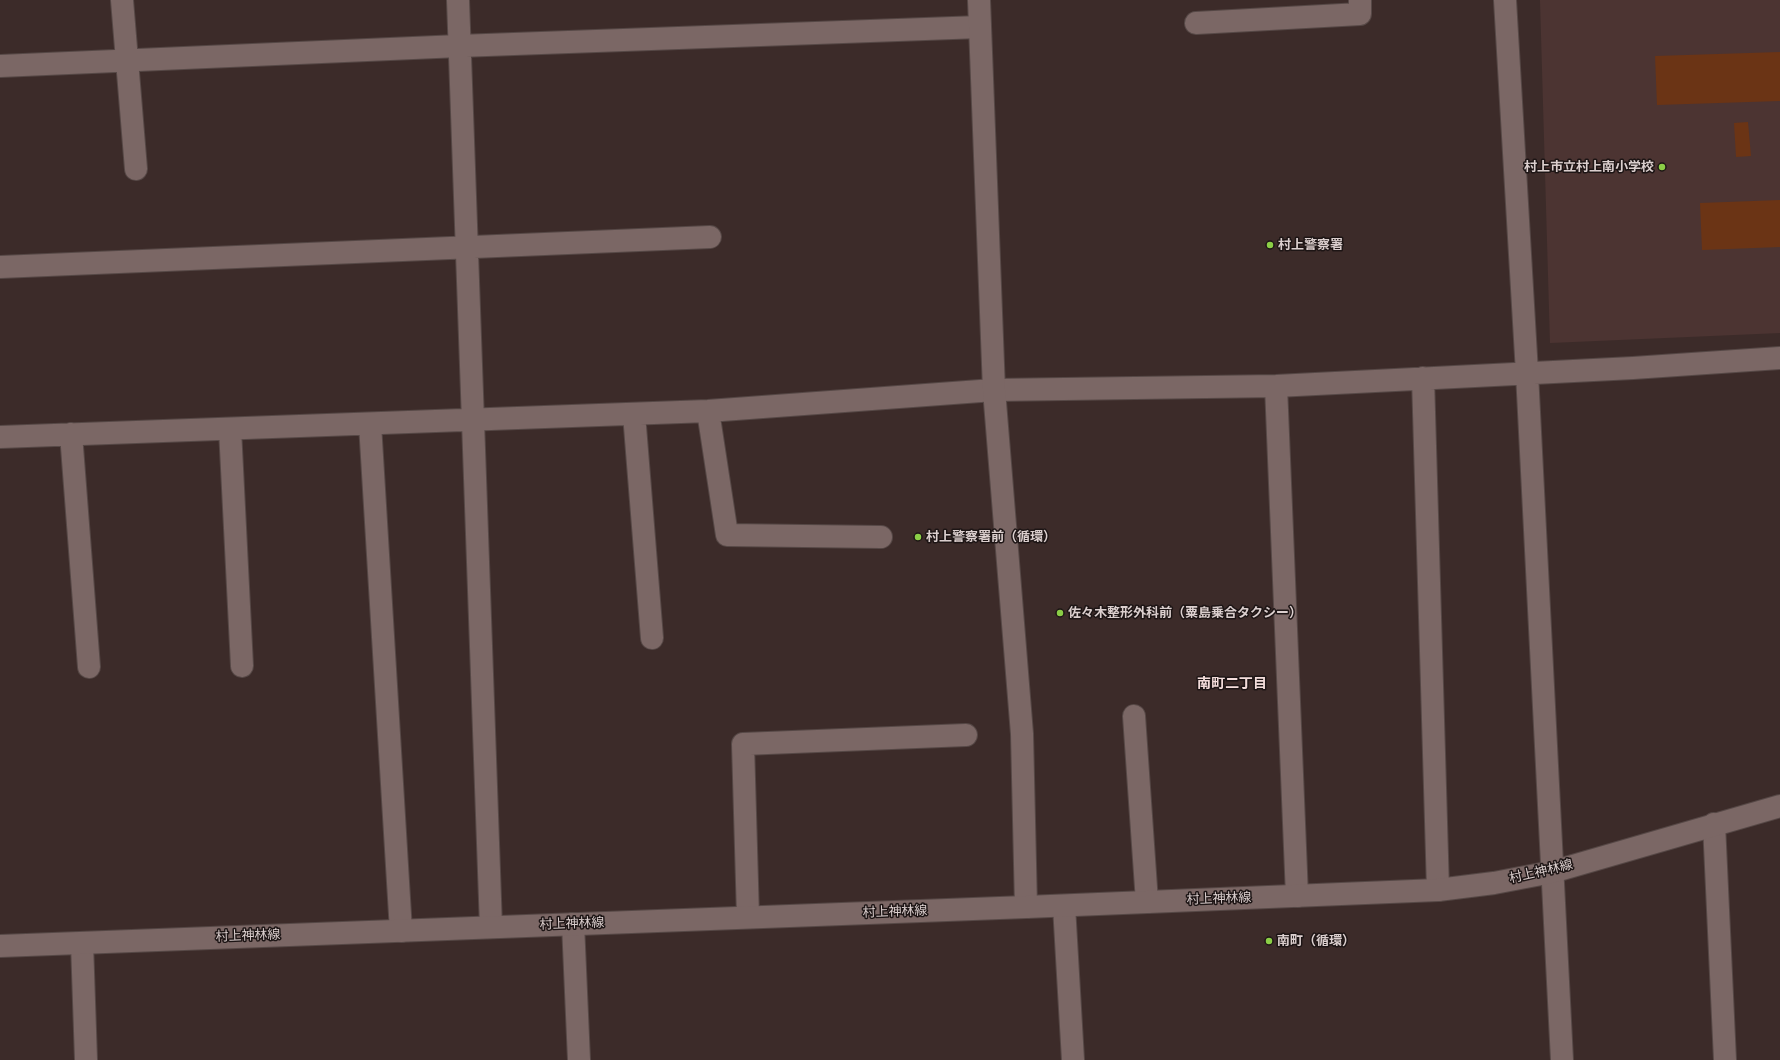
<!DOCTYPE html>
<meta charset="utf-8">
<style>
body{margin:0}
canvas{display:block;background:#3c2b29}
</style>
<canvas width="1780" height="1060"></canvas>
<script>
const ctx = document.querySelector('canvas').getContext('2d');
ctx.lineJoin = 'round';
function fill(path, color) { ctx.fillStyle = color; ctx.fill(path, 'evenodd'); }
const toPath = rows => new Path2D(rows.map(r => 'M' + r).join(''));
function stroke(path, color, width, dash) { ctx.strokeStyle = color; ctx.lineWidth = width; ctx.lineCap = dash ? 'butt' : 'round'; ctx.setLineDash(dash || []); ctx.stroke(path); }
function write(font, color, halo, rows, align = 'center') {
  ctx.font = font + ' Arial,"Noto Sans JP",sans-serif'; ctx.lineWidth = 3; ctx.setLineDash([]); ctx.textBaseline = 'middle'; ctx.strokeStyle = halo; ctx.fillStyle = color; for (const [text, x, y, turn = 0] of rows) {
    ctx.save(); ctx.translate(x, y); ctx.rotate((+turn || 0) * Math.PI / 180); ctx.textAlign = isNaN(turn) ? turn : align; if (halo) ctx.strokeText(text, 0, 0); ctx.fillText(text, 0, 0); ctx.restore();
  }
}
const built = toPath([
 [1540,0,1780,0,1780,333,1550,343]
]);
const building = toPath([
 [1780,52,1780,101,1657,105,1655,56],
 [1748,122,1751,156,1736,157,1734,123],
 [1780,200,1780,247,1702,250,1700,203]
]);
const minor = toPath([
 [122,0,136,169],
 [458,0,491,927],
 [1505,0,1527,373,1562,1060],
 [1196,23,1360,14,1360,0],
 [0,66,459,46,980,27],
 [0,267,710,237],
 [1423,378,1438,890],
 [1276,386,1297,896],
 [708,411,727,535,881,537],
 [634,414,652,638],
 [370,424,401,931],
 [230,429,242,666],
 [71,434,89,667],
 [0,437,708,411,994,390,1276,386,1633,368,1780,358],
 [1134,716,1147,902],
 [1714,824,1725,1060],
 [1064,906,1073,1060],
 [748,917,743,744,966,735],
 [573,924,579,1060],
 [82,943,86,1060]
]);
const tertiary = toPath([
 [979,0,994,390,1022,734,1026,907]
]);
const secondary = toPath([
 [0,946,1026,907,1438,890,1494,883,1552,872,1780,806]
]);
const markers = [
 [1662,167,4,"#8bce46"],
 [1270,245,4,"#8bce46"],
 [918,537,4,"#8bce46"],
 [1060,613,4,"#8bce46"],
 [1269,941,4,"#8bce46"]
];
const poiNames = [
 ["村上市立村上南小学校",1654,167,"right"],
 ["村上警察署",1278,245],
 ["村上警察署前（循環）",926,537],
 ["佐々木整形外科前（粟島乗合タクシー）",1068,613],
 ["南町（循環）",1277,941]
];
const streetNames = [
 ["村上神林線",1541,872,-13],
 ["村上神林線",1219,899,-2],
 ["村上神林線",895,912,-2],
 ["村上神林線",572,924,-2],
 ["村上神林線",248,936,-2]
];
const neighbourhoodNames = [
 ["南町二丁目",1232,684]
];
fill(built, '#4c3432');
fill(building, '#6b3415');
stroke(minor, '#564846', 24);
stroke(tertiary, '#564846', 24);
stroke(secondary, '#564846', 24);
stroke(minor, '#7b6765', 22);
stroke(tertiary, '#7b6765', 22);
stroke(secondary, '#7b6765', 22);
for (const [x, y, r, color] of markers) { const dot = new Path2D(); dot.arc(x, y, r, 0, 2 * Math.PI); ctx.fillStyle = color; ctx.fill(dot); stroke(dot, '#1d1515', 1.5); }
write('bold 13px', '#dbcfce', '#1d1515', poiNames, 'left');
write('13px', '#dbcfce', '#1d1515', streetNames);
write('bold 14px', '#f3dcda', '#1d1515', neighbourhoodNames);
</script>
